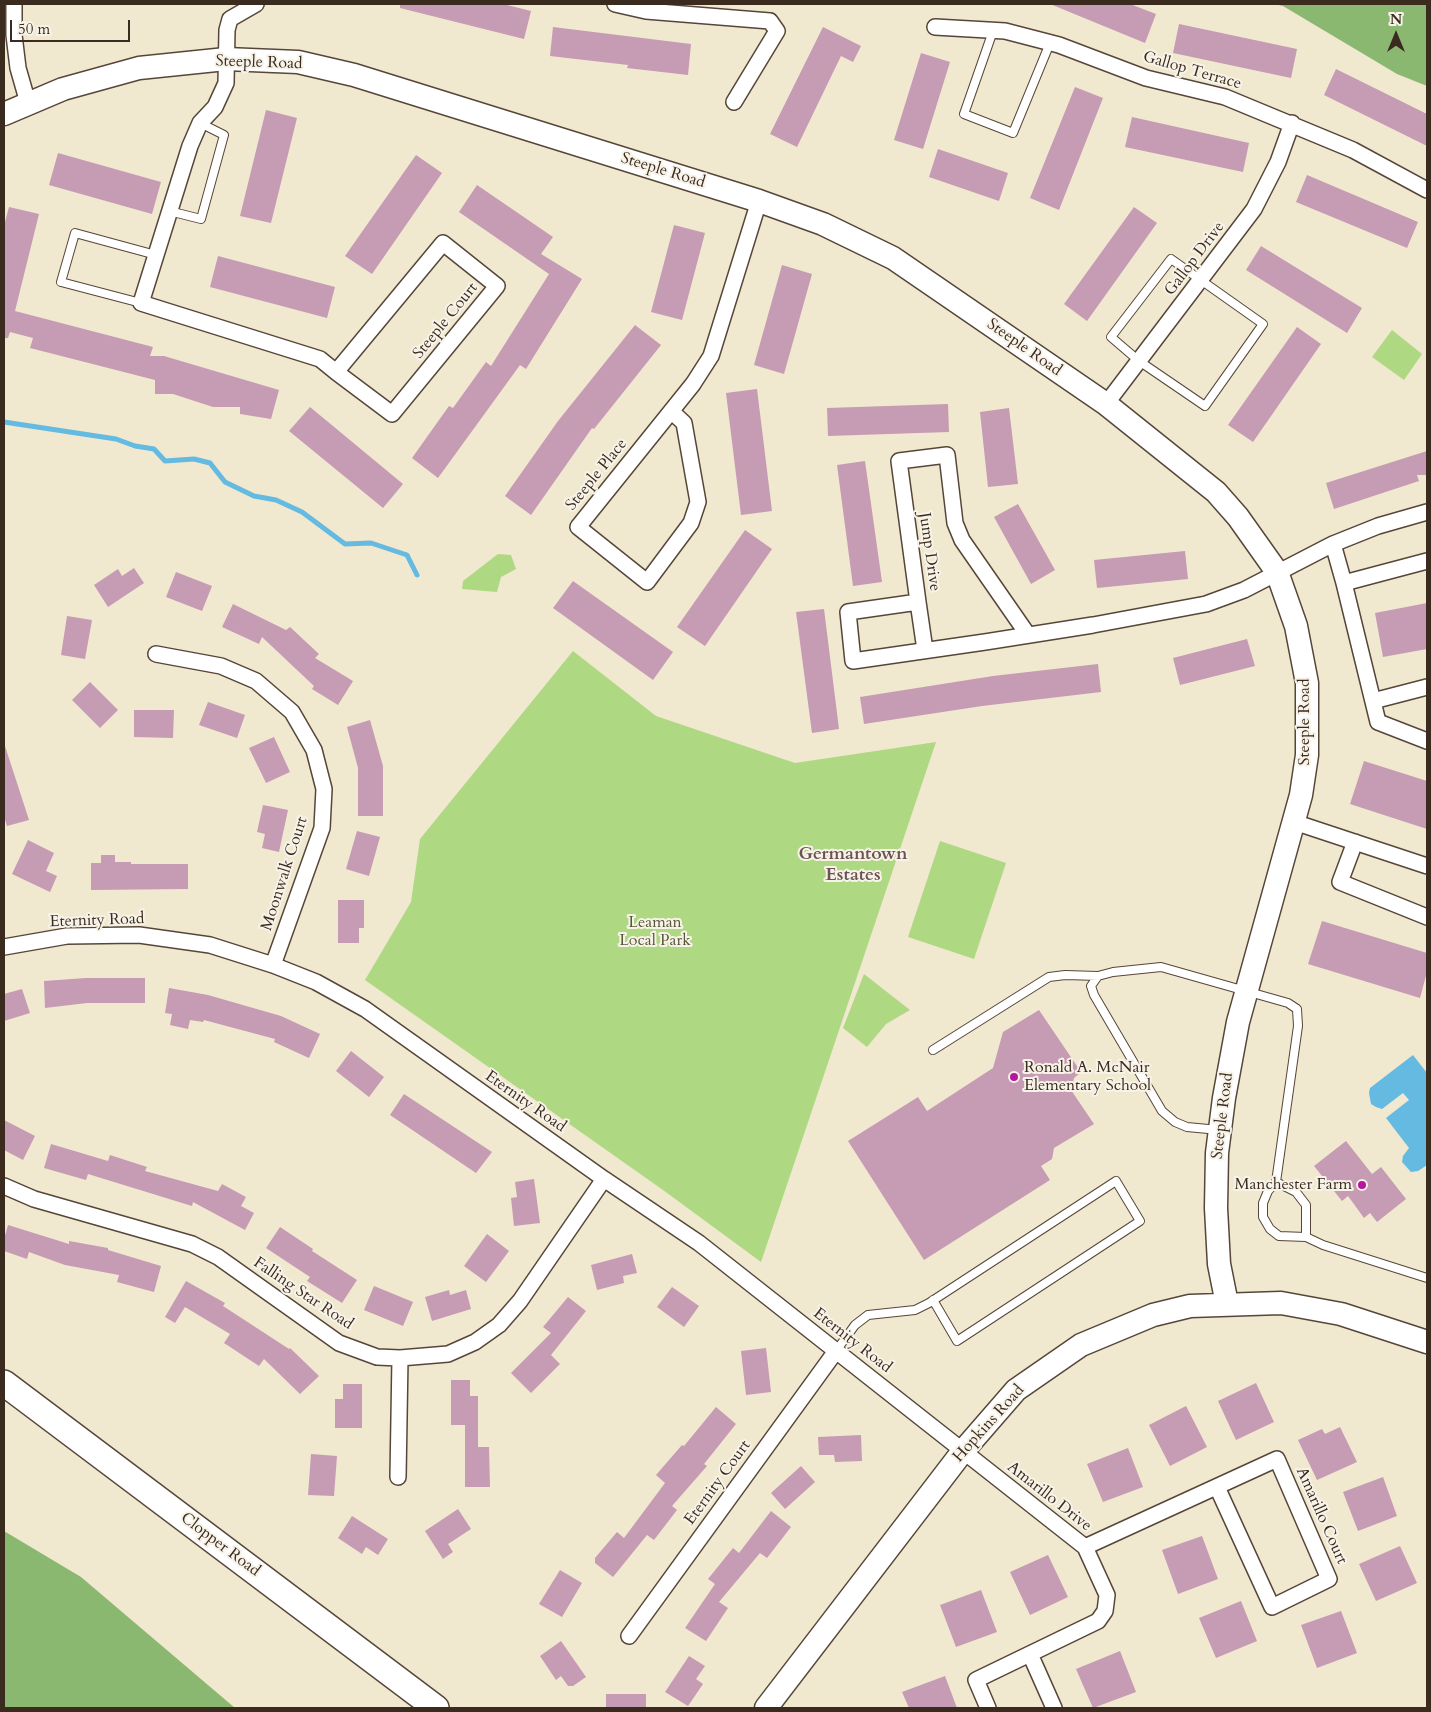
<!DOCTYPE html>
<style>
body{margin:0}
#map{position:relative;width:1431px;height:1712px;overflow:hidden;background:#f1e8d0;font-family:Cardo,serif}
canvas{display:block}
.frame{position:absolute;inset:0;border:5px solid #3b2a1e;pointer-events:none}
.north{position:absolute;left:1371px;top:10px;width:50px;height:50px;-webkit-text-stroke:4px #f7f3e8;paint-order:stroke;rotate:0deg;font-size:14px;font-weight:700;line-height:20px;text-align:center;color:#3b2a1e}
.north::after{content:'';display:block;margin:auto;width:18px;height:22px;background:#3b2a1e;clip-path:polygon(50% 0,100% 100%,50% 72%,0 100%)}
.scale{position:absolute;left:10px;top:20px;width:120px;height:22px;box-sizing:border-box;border:2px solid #3b2a1e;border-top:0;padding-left:6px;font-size:15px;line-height:18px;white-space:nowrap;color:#3b2a1e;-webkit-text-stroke:4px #f7f3e8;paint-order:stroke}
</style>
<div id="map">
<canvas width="1431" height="1712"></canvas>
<div class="frame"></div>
<div class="north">N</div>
<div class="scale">50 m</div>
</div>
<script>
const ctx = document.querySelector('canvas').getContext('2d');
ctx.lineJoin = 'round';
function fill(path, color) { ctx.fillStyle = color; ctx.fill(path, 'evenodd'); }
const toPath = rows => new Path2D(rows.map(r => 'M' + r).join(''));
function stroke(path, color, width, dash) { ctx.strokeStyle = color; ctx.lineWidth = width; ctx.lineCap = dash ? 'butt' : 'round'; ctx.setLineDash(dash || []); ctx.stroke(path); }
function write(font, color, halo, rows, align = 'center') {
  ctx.font = font + ' Cardo,serif'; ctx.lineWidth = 4; ctx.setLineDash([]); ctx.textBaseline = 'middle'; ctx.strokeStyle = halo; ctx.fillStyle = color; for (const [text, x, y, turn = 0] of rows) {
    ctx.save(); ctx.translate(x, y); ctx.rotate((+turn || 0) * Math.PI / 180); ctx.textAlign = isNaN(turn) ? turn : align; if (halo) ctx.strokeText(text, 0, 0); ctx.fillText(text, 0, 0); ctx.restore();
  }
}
const green = toPath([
 [1392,330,1422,354,1404,380,1372,357],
 [498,554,511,555,516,569,501,577,497,592,462,589,463,581],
 [573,651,656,716,795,763,936,742,761,1262,663,1190,365,980,411,902,420,839],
 [940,841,1006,863,974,959,908,937],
 [864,974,910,1010,886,1024,867,1047,843,1028]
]);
const forest = toPath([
 [1274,4,1427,4,1427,86,1397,74,1283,6],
 [4,1531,81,1577,235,1708,4,1708]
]);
const water = toPath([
 [1413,1055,1427,1073,1427,1165,1418,1171,1411,1172,1402,1162,1403,1156,1409,1148,1386,1118,1409,1100,1403,1093,1382,1109,1376,1107,1371,1104,1369,1093,1370,1088]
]);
const stream = toPath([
 [4,422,116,439,135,446,154,449,165,461,194,459,210,463,225,482,254,496,276,500,302,512,345,544,371,543,407,555,417,575]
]);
const building = toPath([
 [400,4,503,4,531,11,524,39,400,8],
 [1050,4,1130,4,1156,14,1145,43],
 [1179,24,1297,49,1291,78,1173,53],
 [553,27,691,44,688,75,627,68,628,65,550,56],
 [823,27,861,46,853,62,841,56,797,147,770,134],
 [921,53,950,62,923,149,894,140],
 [1336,69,1427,114,1427,146,1324,95],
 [1075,87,1103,98,1059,210,1030,198],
 [266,110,297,118,271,223,240,216],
 [1132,117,1249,143,1243,172,1125,147],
 [938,149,1008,173,999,201,929,177],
 [58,153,161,182,152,214,49,185],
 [416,155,442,173,372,274,345,256],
 [1307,175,1418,222,1407,248,1296,202],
 [477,185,553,237,541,254,582,279,526,369,520,365,438,478,412,458,449,406,453,408,486,362,491,366,549,274,459,212],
 [9,207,39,214,15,311,153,347,150,356,164,356,279,390,271,419,240,414,240,407,213,407,173,394,155,394,155,380,30,348,33,338,10,332,8,338,4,338,4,226],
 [1134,207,1157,223,1087,321,1064,304],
 [674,225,705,233,682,320,651,312],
 [1261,246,1362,308,1347,333,1246,270],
 [218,256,335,287,327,318,210,287],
 [782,265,812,274,784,374,754,365],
 [635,325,661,345,594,429,592,428,531,515,505,496,558,421],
 [1297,327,1321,344,1253,442,1228,425],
 [757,389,772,511,741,515,726,393],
 [948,404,949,432,828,436,827,408],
 [310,407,403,484,383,508,289,431],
 [1009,408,1018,484,988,487,980,412],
 [1427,451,1427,475,1417,475,1419,481,1334,509,1326,483],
 [865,461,882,582,853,586,837,465],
 [1018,504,1055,570,1031,584,994,517],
 [745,530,772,549,705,646,677,627],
 [1185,551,1188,579,1097,588,1094,560],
 [134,568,144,583,108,607,94,585,118,569,122,576],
 [176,572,212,586,202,611,166,597],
 [573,581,673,652,653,680,553,608],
 [1427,603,1427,649,1383,657,1375,613],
 [233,604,286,630,290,627,319,654,315,658,353,681,338,705,312,689,314,686,262,637,259,644,222,627],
 [824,609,839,729,812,733,796,612],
 [67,616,92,620,85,659,61,655],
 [1247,639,1255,666,1180,685,1173,658],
 [1098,664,1101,692,982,706,864,724,860,697,993,676],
 [90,682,118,710,100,728,72,700],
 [208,702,245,715,237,738,199,725],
 [134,710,174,710,173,738,134,737],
 [370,720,383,766,383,816,358,816,358,768,347,727],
 [274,737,290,772,266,783,249,748],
 [5,746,29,820,7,826,4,816],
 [1364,761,1427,781,1427,829,1350,804],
 [263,805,288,810,279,852,262,848,265,834,257,832],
 [357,831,380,837,369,876,346,869],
 [28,840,54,853,46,871,57,876,50,892,12,874],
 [101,855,115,855,115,862,131,862,131,864,188,864,188,889,91,890,91,863,101,863],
 [338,900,364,900,364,928,359,928,359,943,338,943],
 [1322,921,1427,953,1427,972,1420,998,1308,964],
 [86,978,145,978,145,1003,87,1003,45,1008,44,981],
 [169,988,208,995,281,1016,320,1034,309,1058,274,1042,275,1039,204,1020,203,1022,190,1020,188,1029,170,1025,172,1014,165,1013],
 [22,989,30,1013,4,1021,4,994],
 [1039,1010,1081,1072,1074,1078,1071,1090,1094,1124,1054,1148,1052,1159,1041,1166,1050,1180,924,1260,848,1141,918,1097,927,1111,993,1068,1003,1032],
 [351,1051,384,1077,369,1097,336,1071],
 [404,1094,492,1152,476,1173,390,1115],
 [4,1120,35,1136,23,1160,4,1150],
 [1346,1141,1372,1174,1381,1167,1406,1199,1377,1222,1370,1213,1364,1218,1348,1196,1342,1201,1314,1166],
 [51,1144,108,1161,110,1155,147,1167,145,1171,218,1191,222,1184,246,1197,241,1206,254,1213,245,1230,193,1202,192,1206,88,1174,86,1180,44,1168],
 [534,1179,540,1223,514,1226,511,1198,517,1197,515,1182],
 [8,1225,69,1244,69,1241,108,1248,108,1250,161,1266,154,1292,117,1282,119,1275,65,1265,29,1252,27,1259,4,1251,4,1239],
 [280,1227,313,1249,312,1251,357,1280,342,1303,307,1281,310,1277,266,1248],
 [487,1234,509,1251,486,1282,464,1266],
 [632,1254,637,1273,623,1276,624,1283,597,1290,591,1265],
 [186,1281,225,1303,223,1306,289,1349,290,1348,319,1376,300,1394,264,1359,259,1366,224,1343,230,1334,185,1307,175,1323,165,1317],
 [374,1286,413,1302,403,1326,364,1310],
 [672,1287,699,1306,684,1327,657,1307],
 [449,1290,450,1295,466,1290,471,1309,432,1321,425,1297],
 [568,1297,586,1311,551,1355,560,1364,531,1393,511,1373,551,1333,543,1327],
 [766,1348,771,1392,746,1395,741,1351],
 [451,1380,470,1380,470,1396,478,1396,478,1447,489,1447,490,1487,465,1487,465,1425,451,1425],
 [1256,1383,1274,1422,1236,1440,1218,1401],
 [343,1384,362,1384,362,1428,335,1428,335,1399,343,1399],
 [1186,1406,1207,1447,1170,1466,1149,1425],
 [716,1407,736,1424,704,1464,707,1466,672,1506,677,1510,654,1540,647,1535,613,1577,595,1563,595,1558,617,1532,624,1538,665,1483,656,1475,682,1445,684,1446],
 [1340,1427,1357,1462,1317,1480,1298,1440,1322,1429,1325,1434],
 [861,1435,862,1461,835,1462,834,1455,819,1455,818,1437],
 [1128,1448,1143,1487,1103,1502,1087,1464],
 [311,1454,337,1456,334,1496,308,1495],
 [801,1466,815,1482,785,1509,771,1493],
 [1383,1477,1397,1516,1358,1531,1343,1492],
 [458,1509,471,1529,448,1544,453,1552,443,1559,425,1531],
 [771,1511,791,1527,767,1558,760,1553,719,1602,728,1608,706,1641,685,1628,715,1584,708,1579,733,1548,739,1553],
 [352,1516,388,1539,378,1555,366,1547,362,1554,338,1538],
 [1202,1536,1218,1579,1178,1594,1162,1550],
 [1400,1546,1417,1583,1376,1601,1359,1564],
 [1048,1555,1068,1597,1030,1615,1010,1572],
 [560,1570,582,1583,562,1617,539,1604],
 [981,1590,997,1632,956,1647,940,1605],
 [1241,1601,1257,1641,1216,1658,1199,1618],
 [1341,1611,1357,1653,1317,1668,1301,1625],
 [561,1641,586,1677,573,1686,568,1686,561,1676,556,1680,540,1656],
 [1120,1651,1136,1692,1093,1708,1076,1669],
 [689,1656,705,1666,696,1679,703,1684,688,1706,665,1692],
 [945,1676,957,1708,909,1708,902,1692],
 [606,1694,646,1694,646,1708,606,1708]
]);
const lane = toPath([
 [993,31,964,114,1013,133,1050,43],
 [169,211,201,219,224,135,200,123],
 [1171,259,1263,324,1205,406,1139,361,1111,337,1171,259],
 [141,303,61,282,75,233,156,255],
 [933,1050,1049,977,1065,975,1098,976],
 [1219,1130,1187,1127,1175,1122,1162,1111,1094,995,1091,986,1098,976,1113,972,1161,967,1288,1003,1297,1009,1298,1026,1276,1182,1296,1192,1306,1205,1306,1237,1323,1245,1427,1278],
 [1276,1182,1268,1191,1263,1203,1263,1217,1270,1229,1279,1236,1306,1237],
 [836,1351,855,1325,868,1315,915,1310,929,1303,1116,1181,1140,1221,957,1341,933,1300]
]);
const street = toPath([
 [14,4,14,35,18,68,28,103],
 [256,4,230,19,227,30,226,83,215,107,200,123,190,146,141,303,320,359,336,372,392,414,497,286,443,243,336,372],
 [615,4,646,11,770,21,777,31,734,102],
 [935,27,1005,31,1059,45,1146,78,1225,97,1353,150,1427,190],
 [1106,404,1254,209,1278,162,1292,123],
 [671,411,684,423,698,502,691,523,647,582,578,527,693,384,711,356,759,201],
 [1333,544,1344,583,1427,561],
 [1344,583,1378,722,1427,741],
 [918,602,925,650],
 [1028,635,962,540,955,523,947,455,899,461,918,602,848,612,853,661,985,642,1093,625,1206,604,1244,590,1333,544,1378,526,1427,512],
 [156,654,221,666,256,681,292,712,314,750,324,789,322,828,273,965],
 [1373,701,1427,687],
 [1294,822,1427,866],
 [1355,842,1340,882,1427,917],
 [4,947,67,936,139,935,210,945,273,965,316,982,365,1009,604,1179,699,1243,1085,1547,1107,1595,1105,1611,1098,1621,976,1680,988,1708],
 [4,1186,34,1199,192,1244,218,1257,339,1343,377,1357,400,1358,448,1354,475,1342,499,1325,520,1301,604,1179],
 [398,1477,400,1358],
 [1085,1547,1277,1459,1329,1579,1272,1607,1217,1487],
 [629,1636,836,1351],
 [1030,1654,1054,1708]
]);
const secondary = toPath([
 [4,114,63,89,139,68,226,59,298,62,354,75,759,201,823,224,893,258,1106,404,1216,492,1238,517,1277,572,1296,626,1307,683,1307,755,1301,795,1238,1022,1224,1098,1217,1153,1216,1208,1219,1264,1227,1304],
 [766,1708,963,1451,1016,1390,1081,1345,1153,1315,1190,1306,1281,1303,1341,1314,1427,1342]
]);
const primary = toPath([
 [4,1383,436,1708]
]);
const markers = [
 [1014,1077,5,"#b5179e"],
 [1362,1185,5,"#b5179e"]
];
const streetNames = [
 ["Steeple Road",259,63,2],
 ["Gallop Terrace",1192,71,16],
 ["Steeple Road",663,171,17],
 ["Gallop Drive",1195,259,-53],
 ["Steeple Court",446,321,-51],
 ["Steeple Road",1024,348,35],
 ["Steeple Place",597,475,-51],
 ["Jump Drive",929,552,82],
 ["Steeple Road",1305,722,-90],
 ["Moonwalk Court",285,874,-72],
 ["Eternity Road",97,921,-2],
 ["Eternity Road",525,1102,35],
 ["Steeple Road",1223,1116,-83],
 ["Falling Star Road",303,1294,34],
 ["Eternity Road",852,1341,38],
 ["Hopkins Road",989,1424,-48],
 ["Eternity Court",718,1483,-54],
 ["Amarillo Drive",1049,1497,38],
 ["Amarillo Court",1321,1516,66],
 ["Clopper Road",220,1545,37]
];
const parkNames = [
 ["Leaman",655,923],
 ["Local Park",655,941]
];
const poiNames = [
 ["Ronald A. McNair",1024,1068],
 ["Elementary School",1024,1086],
 ["Manchester Farm",1352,1185,"right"]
];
const neighbourhoodNames = [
 ["Germantown",853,855],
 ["Estates",853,876]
];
fill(green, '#afd883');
fill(forest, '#8bb871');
fill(water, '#65bae1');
stroke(stream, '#65bae1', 5);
fill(building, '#c69bb4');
stroke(lane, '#564639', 10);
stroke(street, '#564639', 18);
stroke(secondary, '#564639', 25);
stroke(primary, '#564639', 28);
stroke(lane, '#fff', 8);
stroke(street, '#fff', 15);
stroke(secondary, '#fff', 22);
stroke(primary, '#fff', 25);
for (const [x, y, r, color] of markers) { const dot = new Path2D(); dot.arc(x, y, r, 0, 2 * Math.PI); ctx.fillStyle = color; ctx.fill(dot); stroke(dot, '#f7f3e8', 2); }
write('16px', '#3b2a1e', '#f7f3e8', streetNames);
write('16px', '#585637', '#f7f3e8', parkNames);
write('16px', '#3b2a1e', '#f7f3e8', poiNames, 'left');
write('bold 18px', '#6c5252', '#f7f3e8', neighbourhoodNames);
</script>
